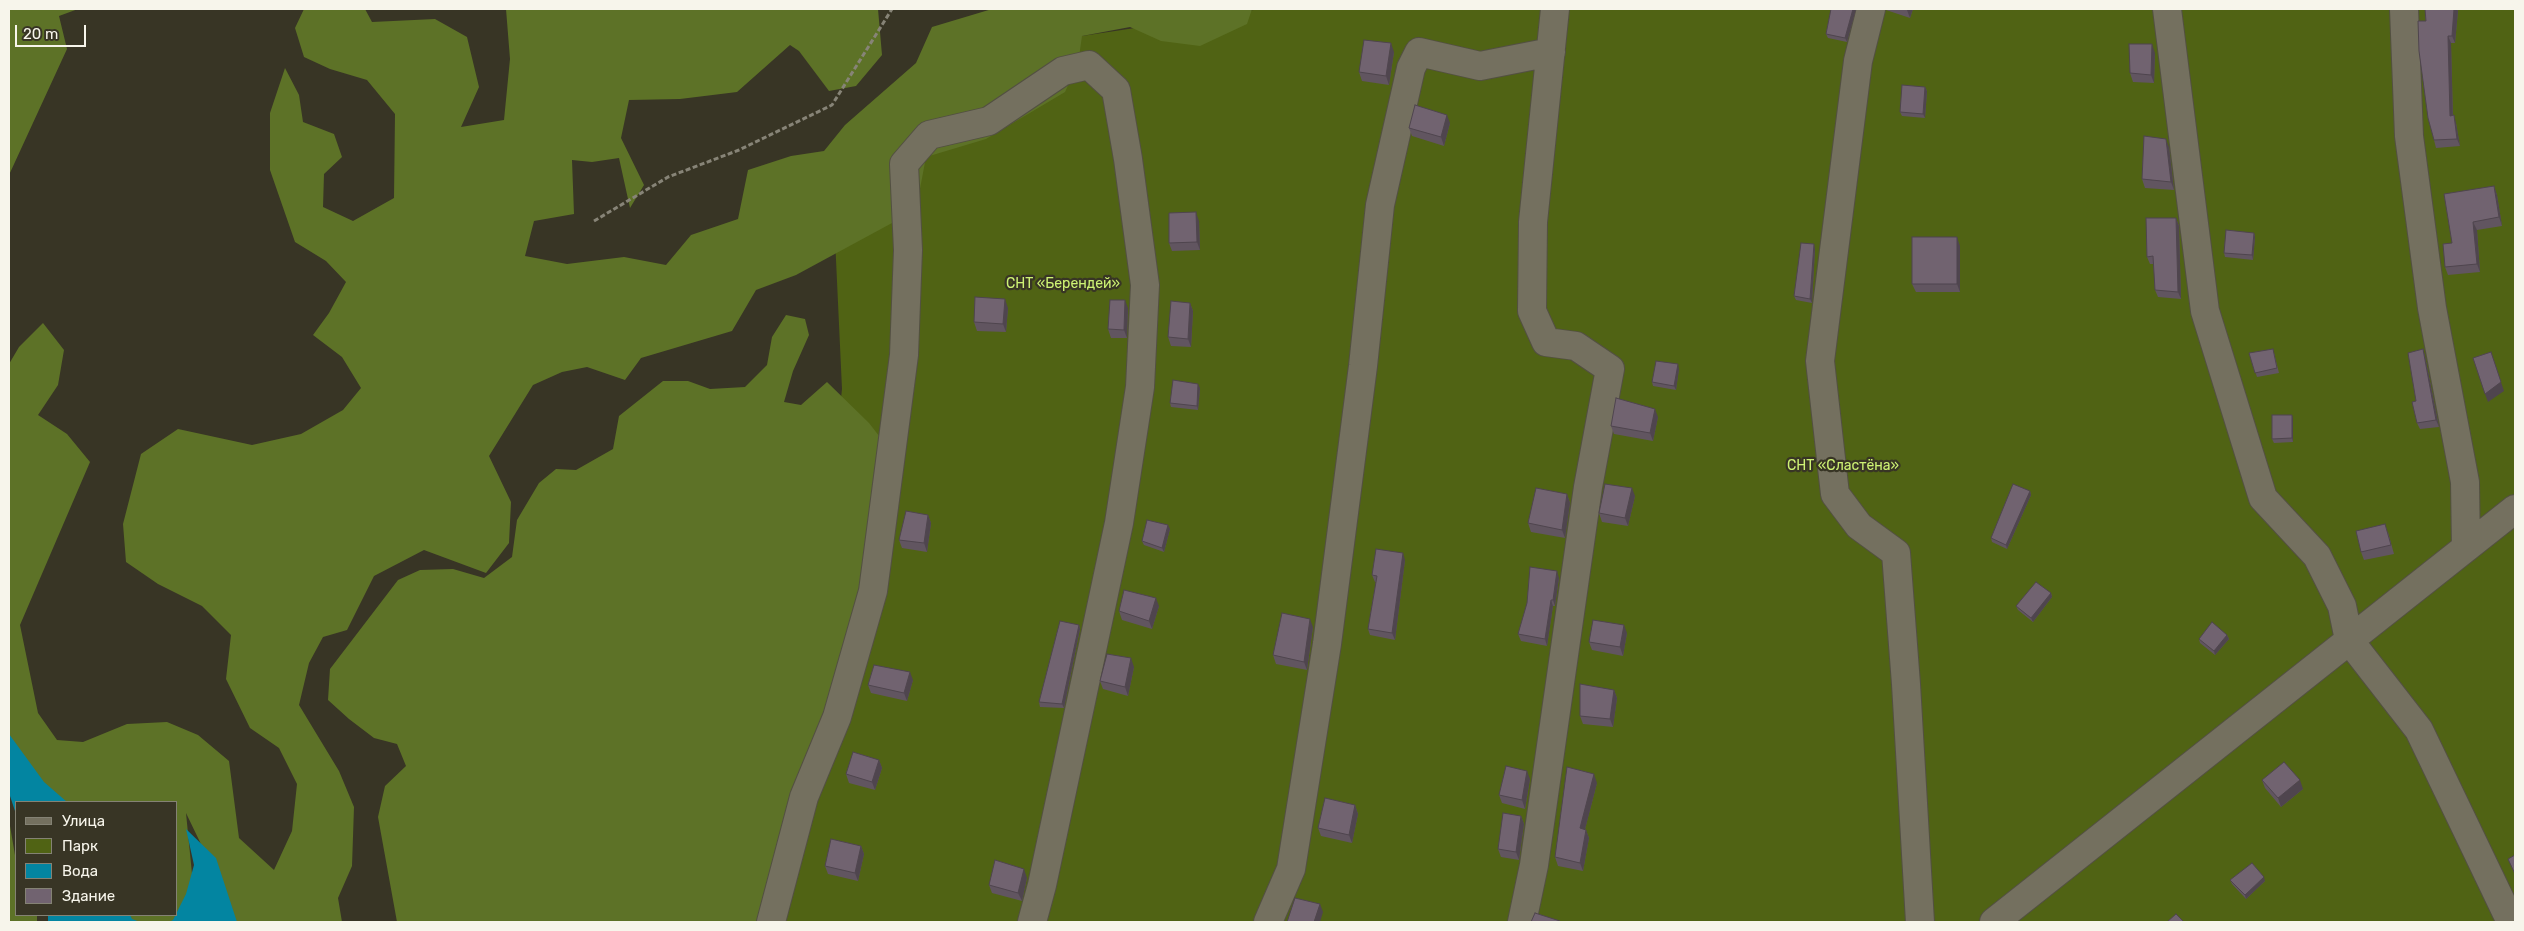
<!DOCTYPE html>
<meta charset="utf-8">
<style>
body{margin:0}
#map{position:relative;width:2524px;height:931px;overflow:hidden;background:#383525;font-family:Rubik,sans-serif}
canvas{display:block}
.frame{position:absolute;inset:0;border:10px solid #f7f5eb;pointer-events:none}
.legend{position:absolute;left:15px;top:801px;width:162px;height:115px;box-sizing:border-box;background:#383525;border:1px solid #848274;margin:0;padding:6px 9px;list-style:none;font-size:15px;color:#f7f5eb}
.legend li{display:flex;align-items:center;gap:10px;height:25px}
.legend b{width:25px;border:1px solid #848274}
.scale{position:absolute;left:15px;top:25px;width:71px;height:22px;box-sizing:border-box;border:2px solid #f7f5eb;border-top:0;padding-left:6px;font-size:15px;line-height:18px;white-space:nowrap;color:#f7f5eb;-webkit-text-stroke:4px #383525;paint-order:stroke}
</style>
<div id="map">
<canvas width="2524" height="931"></canvas>
<div class="frame"></div>
<ul class="legend">
<li><b style="height:6px;background:#74705f"></b>Улица</li>
<li><b style="height:14px;background:#506314"></b>Парк</li>
<li><b style="height:14px;background:#0385a1"></b>Вода</li>
<li><b style="height:14px;background:#716370"></b>Здание</li>
</ul>
<div class="scale">20 m</div>
</div>
<script>
const ctx = document.querySelector('canvas').getContext('2d');
ctx.lineJoin = 'round';
function fill(path, color) { ctx.fillStyle = color; ctx.fill(path, 'evenodd'); }
const toPath = rows => new Path2D(rows.map(r => 'M' + r).join(''));
function stroke(path, color, width, dash) { ctx.strokeStyle = color; ctx.lineWidth = width; ctx.lineCap = dash ? 'butt' : 'round'; ctx.setLineDash(dash || []); ctx.stroke(path); }
function write(font, color, halo, rows, align = 'center') {
  ctx.font = font + ' Rubik,sans-serif'; ctx.lineWidth = 4.5; ctx.setLineDash([]); ctx.textBaseline = 'middle'; ctx.strokeStyle = halo; ctx.fillStyle = color; for (const [text, x, y, turn = 0] of rows) {
    ctx.save(); ctx.translate(x, y); ctx.rotate((+turn || 0) * Math.PI / 180); ctx.textAlign = isNaN(turn) ? turn : align; if (halo) ctx.strokeText(text, 0, 0); ctx.fillText(text, 0, 0); ctx.restore();
  }
}
const green = toPath([
 [1260,9,2515,9,2515,922,728,922,809,703,842,389,833,195,1036,43]
]);
const forest = toPath([
 [9,9,78,9,59,16,67,49,9,175],
 [304,9,365,9,372,22,435,19,467,37,479,87,461,127,504,120,510,59,506,9,878,9,882,55,856,86,829,91,799,51,790,45,737,92,680,99,629,100,621,138,644,185,630,208,619,158,592,162,572,160,574,214,534,221,525,256,567,264,624,257,666,265,691,235,738,219,748,170,791,156,824,151,845,125,916,63,932,27,992,9,1252,9,1247,24,1200,46,1161,41,1130,27,1082,36,1078,64,1065,92,986,139,926,157,916,210,796,275,756,290,732,331,641,358,625,380,587,367,562,372,533,385,489,456,511,502,509,543,486,573,424,550,374,576,347,630,323,637,309,663,299,705,339,771,354,807,352,866,338,898,342,922,228,922,211,865,186,813,195,904,187,922,133,922,127,915,176,915,176,802,57,802,9,743,9,364,19,347,43,323,64,350,58,385,38,415,67,434,90,462,20,625,38,713,57,740,83,742,127,724,167,722,198,735,229,761,239,838,274,870,292,831,297,784,279,748,250,728,226,679,231,635,202,606,158,584,126,562,123,524,141,454,178,429,252,445,301,434,343,410,361,388,342,357,313,335,329,313,346,282,326,261,295,242,270,170,270,113,285,68,299,95,303,122,334,134,342,157,324,174,323,207,353,221,394,198,395,114,367,80,330,69,304,57,295,28],
 [786,315,805,319,809,335,793,371,784,402,801,405,827,382,869,423,883,441,865,590,761,922,397,922,378,817,385,786,406,766,397,744,374,738,349,719,328,700,330,669,398,580,420,570,453,569,484,578,512,557,517,520,539,483,556,469,576,470,613,449,619,416,663,381,688,381,710,389,745,387,767,365,772,337],
 [9,820,16,861,16,915,37,915,37,922,9,922]
]);
const water = toPath([
 [9,734,44,782,67,802,16,802,16,814,9,793],
 [186,829,216,858,237,922,169,922,173,920,186,894,194,865],
 [48,915,130,915,132,919,140,922,48,922]
]);
const path = toPath([
 [594,221,668,177,739,150,832,105,892,9]
]);
const minor = toPath([
 [1871,9,1858,61,1820,361,1835,494,1859,526,1896,553,1906,684,1920,922],
 [2167,9,2205,311,2263,498,2317,556,2342,606,2349,640,2419,730,2511,922],
 [2404,9,2409,136,2432,308,2465,482,2466,548],
 [771,922,804,797,837,717,873,591,904,355,908,250,904,164,929,135,989,121,1063,71,1089,65,1116,90,1128,159,1145,285,1140,387,1119,523,1042,885,1032,922],
 [1268,922,1291,869,1327,644,1363,366,1380,205,1411,68,1419,52,1480,66,1551,52],
 [1522,922,1534,865,1588,487,1610,369,1576,346,1546,342,1532,311,1533,222,1555,9],
 [1994,922,2515,509]
]);
const wall = toPath([
 [1831,9,1856,9,1847,42,1828,38,1826,34],
 [1886,9,1913,9,1910,18,1886,10],
 [2425,9,2457,9,2458,11,2455,43,2451,43,2453,116,2456,123,2460,146,2436,148,2434,140,2426,21],
 [1394,52,1389,85,1362,81,1359,72],
 [2155,53,2154,83,2133,82,2130,73],
 [1925,87,1927,91,1925,118,1902,116,1900,112],
 [1450,123,1444,146,1412,136,1409,128],
 [2169,147,2174,190,2145,188,2142,179],
 [2494,186,2497,195,2502,226,2477,230,2480,272,2448,275,2445,267,2452,243],
 [2176,218,2179,226,2181,299,2158,297,2155,290,2154,264,2150,264,2147,257],
 [1199,221,1200,250,1172,251,1169,243],
 [2254,233,2255,237,2253,260,2225,257,2224,253],
 [1960,246,1960,292,1916,292,1912,284],
 [1815,249,1812,303,1796,300,1794,296],
 [1190,303,1193,311,1191,347,1171,346,1168,337],
 [1008,308,1006,332,977,331,974,322],
 [1128,308,1127,338,1111,338,1108,329],
 [2423,349,2425,356,2439,427,2420,429,2417,423,2416,401],
 [2249,353,2274,353,2279,373,2257,377],
 [1679,369,1676,390,1653,386,1652,382],
 [1200,388,1198,410,1171,407,1170,403],
 [1658,417,1653,441,1614,434,1611,426],
 [2293,419,2293,442,2274,443,2272,439],
 [2030,491,2031,495,2007,549,1992,542,1991,538],
 [1567,494,1570,503,1565,538,1531,532,1528,523],
 [1635,496,1628,526,1602,522,1599,513],
 [928,515,931,523,927,552,902,548,899,540],
 [1170,529,1164,552,1144,545,1142,541],
 [2388,532,2394,554,2364,560,2361,552],
 [1405,560,1395,640,1370,635,1368,629,1376,582,1375,582,1372,575],
 [1559,578,1555,606,1553,606,1547,646,1521,641,1518,634],
 [2051,593,2052,597,2033,622,2018,610,2016,606],
 [1159,606,1152,629,1122,620,1119,611],
 [1079,625,1080,629,1064,708,1040,707,1039,702],
 [1313,627,1307,670,1276,664,1273,655],
 [1627,633,1623,656,1592,650,1589,642],
 [2227,635,2229,639,2215,655,2200,643,2199,639],
 [1134,667,1128,696,1103,689,1100,681],
 [913,680,907,701,871,693,868,685],
 [1614,690,1617,698,1613,727,1583,724,1580,716],
 [879,760,882,768,875,790,849,783,846,774],
 [1530,779,1525,809,1502,803,1499,795],
 [2262,780,2303,789,2281,807,2265,788],
 [1597,783,1585,829,1586,830,1589,838,1583,871,1558,866,1555,857],
 [1355,805,1358,814,1352,843,1321,836,1318,828],
 [1521,816,1524,824,1519,860,1501,857,1498,849],
 [861,846,864,854,858,881,828,874,825,866],
 [1027,878,1022,901,992,893,989,885],
 [2230,880,2265,881,2246,899,2232,884]
]);
const shadedWall = toPath([
 [1853,9,1856,9,1847,42,1845,38],
 [1907,9,1913,9,1910,18,1907,10],
 [2454,9,2457,9,2458,11,2455,43,2452,36],
 [2448,36,2451,43,2453,123,2450,116],
 [1391,43,1394,52,1389,85,1386,76],
 [2152,44,2155,53,2154,83,2151,75],
 [1925,87,1927,91,1925,118,1923,114],
 [1447,115,1450,123,1444,146,1441,137],
 [2454,115,2456,123,2460,146,2457,139],
 [2166,139,2169,147,2174,190,2171,182],
 [2494,186,2497,195,2502,226,2499,217],
 [1196,212,1199,221,1200,250,1197,242],
 [2176,218,2179,226,2181,299,2178,292],
 [2473,222,2477,230,2480,272,2477,264],
 [2254,233,2255,237,2253,260,2252,255],
 [1957,237,1960,246,1960,292,1957,284],
 [1814,244,1815,249,1812,303,1810,299],
 [1005,299,1008,308,1006,332,1003,324],
 [1125,300,1128,308,1127,338,1124,330],
 [1190,303,1193,311,1191,347,1188,339],
 [2423,349,2425,356,2439,427,2436,420],
 [2491,352,2504,391,2488,402,2485,394],
 [1678,364,1679,369,1676,390,1674,386],
 [1198,384,1200,388,1198,410,1197,406],
 [1655,409,1658,417,1653,441,1650,433],
 [2292,415,2293,419,2293,442,2292,438],
 [1632,488,1635,496,1628,526,1625,518],
 [2030,491,2031,495,2007,549,2006,545],
 [1567,494,1570,503,1565,538,1562,530],
 [928,515,931,523,927,552,924,543],
 [1168,525,1170,529,1164,552,1162,548],
 [1403,553,1405,560,1395,640,1392,633],
 [1557,571,1559,578,1555,606,1553,600],
 [2051,593,2052,597,2033,622,2031,618],
 [1156,598,1159,606,1152,629,1149,621],
 [1551,600,1553,606,1547,646,1545,639],
 [1310,619,1313,627,1307,670,1304,662],
 [1079,625,1080,629,1064,708,1062,704],
 [1624,625,1627,633,1623,656,1620,647],
 [2227,635,2229,639,2215,655,2214,651],
 [1131,658,1134,667,1128,696,1125,687],
 [910,672,913,680,907,701,904,693],
 [1614,690,1617,698,1613,727,1610,719],
 [879,760,882,768,875,790,872,782],
 [1527,771,1530,779,1525,809,1522,800],
 [1594,774,1597,783,1583,837,1580,828],
 [2300,780,2303,789,2281,807,2278,798],
 [1355,805,1358,814,1352,843,1349,835],
 [1521,816,1524,824,1519,860,1516,852],
 [1586,830,1589,838,1583,871,1580,863],
 [861,846,864,854,858,881,855,873],
 [1024,869,1027,878,1022,901,1018,893],
 [2264,877,2265,881,2246,899,2245,895],
 [1320,904,1323,912,1320,922,1314,922]
]);
const building = toPath([
 [1831,9,1853,9,1845,38,1826,34,1831,9],
 [2425,9,2454,9,2452,36,2448,36,2450,116,2454,115,2457,139,2434,140,2428,118,2419,51,2418,21,2426,21,2425,9],
 [1364,40,1391,43,1386,76,1359,72,1364,40],
 [2129,44,2152,44,2151,75,2130,73,2129,44],
 [1902,85,1925,87,1923,114,1900,112,1902,85],
 [1415,105,1447,115,1441,137,1409,128,1415,105],
 [2144,136,2166,139,2171,182,2142,179,2144,136],
 [2494,186,2499,217,2473,222,2477,264,2445,267,2443,244,2452,243,2444,194,2494,186],
 [1196,212,1197,242,1169,243,1169,213,1196,212],
 [2146,218,2176,218,2178,292,2155,290,2153,256,2147,257,2146,218],
 [2226,230,2254,233,2252,255,2224,253,2226,230],
 [1912,237,1957,237,1957,284,1912,284,1912,237],
 [1801,243,1814,244,1810,299,1794,296,1801,243],
 [975,297,1005,299,1003,324,974,322,975,297],
 [1110,300,1125,300,1124,330,1108,329,1110,300],
 [1171,301,1190,303,1188,339,1168,337,1171,301],
 [2273,349,2277,368,2255,373,2249,353,2273,349],
 [2423,349,2436,420,2417,423,2412,402,2416,401,2408,353,2423,349],
 [2491,352,2501,382,2485,394,2473,358,2491,352],
 [1656,361,1678,364,1674,386,1652,382,1656,361],
 [1173,380,1198,384,1197,406,1170,403,1173,380],
 [1616,398,1655,409,1650,433,1611,426,1616,398],
 [2272,415,2292,415,2292,438,2272,439,2272,415],
 [1605,484,1632,488,1625,518,1599,513,1605,484],
 [2013,484,2030,491,2006,545,1991,538,2013,484],
 [1536,488,1567,494,1562,530,1528,523,1536,488],
 [906,511,928,515,924,543,899,540,906,511],
 [1147,520,1168,525,1162,548,1142,541,1147,520],
 [2385,524,2391,545,2361,552,2356,531,2385,524],
 [1376,549,1403,553,1392,633,1368,629,1377,576,1372,575,1376,549],
 [1530,567,1557,571,1553,600,1551,600,1545,639,1518,634,1527,603,1530,567],
 [2036,582,2051,593,2031,618,2016,606,2036,582],
 [1124,590,1156,598,1149,621,1119,611,1124,590],
 [1282,613,1310,619,1304,662,1273,655,1282,613],
 [1593,620,1624,625,1620,647,1589,642,1593,620],
 [1060,621,1079,625,1062,704,1039,702,1060,621],
 [2212,622,2227,635,2214,651,2199,639,2212,622],
 [1107,654,1131,658,1125,687,1100,681,1107,654],
 [874,665,910,672,904,693,868,685,874,665],
 [1580,684,1614,690,1610,719,1580,716,1580,684],
 [853,752,879,760,872,782,846,774,853,752],
 [2284,762,2300,780,2278,798,2262,780,2284,762],
 [1506,766,1527,771,1522,800,1499,795,1506,766],
 [1567,767,1594,774,1580,828,1586,830,1580,863,1555,857,1567,767],
 [1325,798,1355,805,1349,835,1318,828,1325,798],
 [1503,813,1521,816,1516,852,1498,849,1503,813],
 [831,839,861,846,855,873,825,866,831,839],
 [2515,855,2515,874,2508,859,2515,855],
 [995,860,1024,869,1018,893,989,885,995,860],
 [2252,863,2264,877,2245,895,2230,880,2252,863],
 [1295,898,1320,904,1314,922,1287,922,1295,898],
 [1535,913,1560,921,1560,922,1531,922,1535,913],
 [2176,914,2184,922,2167,922,2176,914]
]);
const parkNames = [
 ["СНТ «Берендей»",1063,284],
 ["СНТ «Сластёна»",1843,466]
];
fill(green, '#506314');
fill(forest, '#5d7227');
fill(water, '#0385a1');
stroke(minor, '#535042', 30);
stroke(path, '#878477', 3, [5, 2.5]);
stroke(minor, '#74705f', 28);
fill(wall, '#615560');
fill(shadedWall, '#4f454e');
fill(building, '#716370');
stroke(building, '#4f454e', 1);
write('14px', '#cef374', '#383525', parkNames);
</script>
